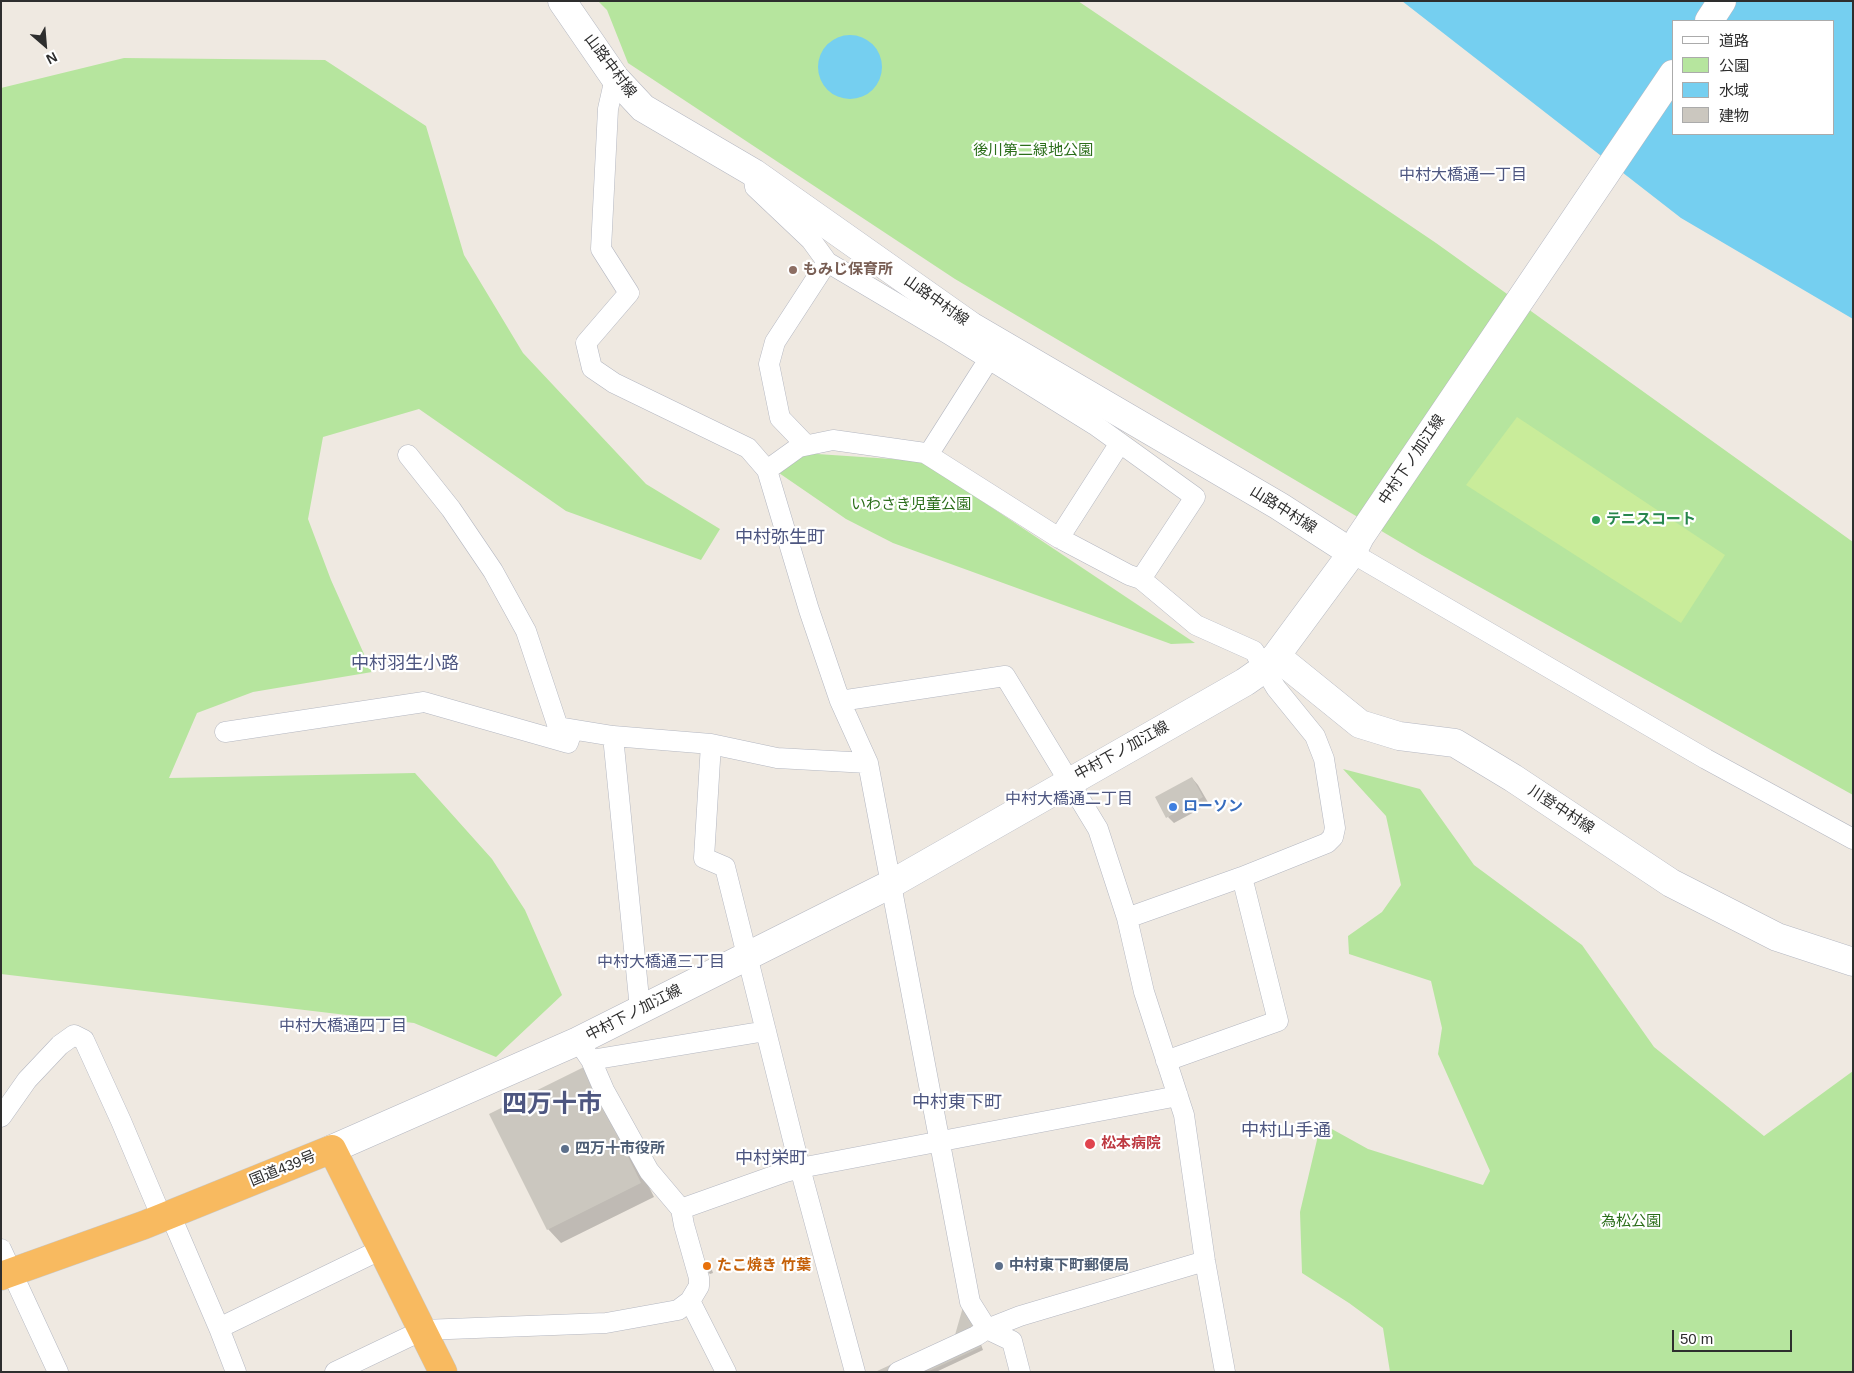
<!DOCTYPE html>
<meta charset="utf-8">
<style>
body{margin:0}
#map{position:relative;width:1854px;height:1373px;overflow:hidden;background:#efe9e1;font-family:Arial,"Noto Sans JP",sans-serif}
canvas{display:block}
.frame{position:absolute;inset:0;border:2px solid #2e2e2e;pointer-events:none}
.legend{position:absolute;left:1672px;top:20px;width:162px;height:115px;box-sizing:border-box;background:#fff;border:1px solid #ababab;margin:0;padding:6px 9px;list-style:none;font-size:15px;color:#2e2e2e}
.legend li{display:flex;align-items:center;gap:10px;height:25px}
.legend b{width:25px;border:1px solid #ababab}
.north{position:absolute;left:20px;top:20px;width:50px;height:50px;-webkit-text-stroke:4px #fff;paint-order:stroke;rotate:153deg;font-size:14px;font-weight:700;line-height:20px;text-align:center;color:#2e2e2e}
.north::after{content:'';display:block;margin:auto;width:18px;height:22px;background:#2e2e2e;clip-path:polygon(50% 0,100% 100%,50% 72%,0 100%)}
.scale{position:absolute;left:1672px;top:1330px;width:120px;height:22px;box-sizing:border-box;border:2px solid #2e2e2e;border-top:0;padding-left:6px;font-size:15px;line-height:18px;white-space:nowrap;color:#2e2e2e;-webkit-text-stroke:4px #fff;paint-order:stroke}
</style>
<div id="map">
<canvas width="1854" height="1373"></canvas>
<div class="frame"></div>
<ul class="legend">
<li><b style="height:6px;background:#fff"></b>道路</li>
<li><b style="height:14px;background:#b6e59e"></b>公園</li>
<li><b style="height:14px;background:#75cff0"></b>水域</li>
<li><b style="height:14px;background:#cbc7bf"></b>建物</li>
</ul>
<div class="north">N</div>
<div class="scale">50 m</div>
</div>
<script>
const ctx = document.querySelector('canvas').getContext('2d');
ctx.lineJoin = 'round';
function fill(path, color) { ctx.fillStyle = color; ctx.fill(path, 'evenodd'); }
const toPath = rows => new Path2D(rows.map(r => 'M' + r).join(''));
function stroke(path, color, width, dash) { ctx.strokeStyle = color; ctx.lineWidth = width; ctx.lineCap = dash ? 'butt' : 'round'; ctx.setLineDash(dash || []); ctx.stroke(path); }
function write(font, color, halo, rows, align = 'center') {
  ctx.font = font + ' Arial,"Noto Sans JP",sans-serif'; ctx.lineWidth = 4.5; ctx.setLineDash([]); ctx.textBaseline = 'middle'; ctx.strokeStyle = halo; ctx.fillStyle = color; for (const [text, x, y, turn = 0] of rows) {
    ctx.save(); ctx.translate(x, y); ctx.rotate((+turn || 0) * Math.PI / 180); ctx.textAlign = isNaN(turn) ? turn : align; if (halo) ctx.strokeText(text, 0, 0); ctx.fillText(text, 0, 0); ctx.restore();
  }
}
const green = toPath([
 [598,1,1078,1,1436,243,1853,542,1853,795,1422,555,955,279,628,63,607,10],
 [124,58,325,60,426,126,464,255,523,353,646,484,720,529,701,560,566,511,419,409,323,437,308,519,331,580,372,672,253,692,197,713,169,778,415,773,492,859,525,910,562,995,496,1057,414,1023,1,974,1,88],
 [802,453,922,461,1195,643,1171,644,893,543,846,519,779,473],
 [1343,769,1420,789,1474,865,1582,945,1654,1047,1764,1136,1853,1071,1853,1372,1390,1372,1383,1328,1349,1303,1302,1273,1300,1212,1321,1123,1368,1149,1483,1185,1490,1171,1438,1054,1442,1028,1431,981,1349,954,1348,936,1382,912,1401,885,1386,816]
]);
const pitch = toPath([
 [1517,417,1725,555,1681,623,1466,485]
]);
const water = toPath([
 [1402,1,1853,1,1853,319,1681,218],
 [1673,21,1833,21,1833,134,1673,134],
 '818 67a32 32 0 1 1 64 0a32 32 0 1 1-64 0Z'
]);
const shadow = toPath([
 [1192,778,1198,785,1209,804,1174,823,1168,817],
 [597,1082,654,1197,561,1243,548,1229],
 [707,1261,710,1264,713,1273,710,1274,707,1271,704,1262],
 [969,1312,983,1350,936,1372,878,1372,956,1335]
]);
const building = toPath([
 [1192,777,1203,797,1166,818,1155,797],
 [584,1067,641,1183,547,1230,489,1114],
 [963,1307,966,1307,981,1347,927,1372,875,1372,955,1335]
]);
const minor = toPath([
 [615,78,608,109,601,249,629,293,586,343,592,368,614,383,748,448,767,470,809,610,840,701,868,763,970,1302,987,1329,1012,1341,1020,1372],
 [754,179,755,187,811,240,827,262,950,335,1095,425,1195,497,1141,579],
 [806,445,780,418,769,364,775,342,827,262],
 [408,455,451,509,493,571,526,631,558,727,613,736,711,744,777,758,868,763],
 [928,455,989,359],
 [767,470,799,447,833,440,925,453,1059,538,1129,575,1141,579,1196,625,1254,651,1276,688,1315,736,1324,759,1335,828,1333,837,1327,843,1242,877,1127,918],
 [1059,538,1120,443],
 [1352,553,1706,759,1853,839],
 [840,701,1005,676,1098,829,1127,918,1144,992,1184,1115,1205,1261,1225,1372],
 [225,732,424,702,568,743,570,737],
 [613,736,640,1009],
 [711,744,704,858,725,867,800,1168,855,1372],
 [591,1060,766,1031],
 [1166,1061,1278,1021,1242,877],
 [1,1117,27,1080,60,1045,74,1035,84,1040,121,1121,162,1218],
 [681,1209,785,1172,800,1168,1178,1096],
 [170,1214,219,1328,236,1372],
 [1,1249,58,1372],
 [690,1301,726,1372],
 [219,1328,382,1249],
 [335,1372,423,1330,606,1323,678,1310,690,1301,699,1286,699,1278,684,1225,681,1209,649,1171,604,1090,591,1060,578,1041],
 [898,1372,976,1336,987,1329,1020,1316,1205,1261]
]);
const secondary = toPath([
 [562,1,615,78,643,108,754,173,971,326,1279,506,1352,553],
 [1709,21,1722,1],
 [1276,656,1360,724,1399,736,1455,743,1513,778,1671,883,1777,937,1853,962],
 [332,1149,578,1041,891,884,1245,682,1265,668,1276,656,1352,553,1360,537,1673,74]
]);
const trunk = toPath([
 [1,1276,144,1225,332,1149,443,1372]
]);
const markers = [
 [793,270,5,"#8d6e63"],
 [1596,520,5,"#2e9e5b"],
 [1173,807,5,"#3f7fe0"],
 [1090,1144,6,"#e0444e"],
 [565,1149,5,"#5c6f8a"],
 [707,1266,5,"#e8710a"],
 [999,1266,5,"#5c6f8a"]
];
const streetNames = [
 ["山路中村線",610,66,53],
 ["山路中村線",936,301,35],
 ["中村下ノ加江線",1412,460,-56],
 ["山路中村線",1283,510,32],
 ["中村下ノ加江線",1122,751,-29],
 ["川登中村線",1561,810,33],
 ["中村下ノ加江線",634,1013,-27],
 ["国道439号",283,1169,-22]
];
const parkNames = [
 ["後川第二緑地公園",1033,151],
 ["いわさき児童公園",911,505],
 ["為松公園",1631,1222]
];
const educationNames = [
 ["もみじ保育所",803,270]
];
const leisureNames = [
 ["テニスコート",1606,520]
];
const shopNames = [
 ["ローソン",1183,807]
];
const healthNames = [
 ["松本病院",1101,1144]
];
const serviceNames = [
 ["四万十市役所",575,1149],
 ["中村東下町郵便局",1009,1266]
];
const foodNames = [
 ["たこ焼き 竹葉",717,1266]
];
const neighbourhoodNames = [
 ["中村大橋通一丁目",1463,176],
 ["中村大橋通二丁目",1069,800],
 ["中村大橋通三丁目",661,963],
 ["中村大橋通四丁目",343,1027]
];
const quarterNames = [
 ["中村弥生町",780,538],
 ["中村羽生小路",405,664],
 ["中村東下町",957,1103],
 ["中村山手通",1286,1131],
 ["中村栄町",771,1159]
];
const townNames = [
 ["四万十市",552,1105]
];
fill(green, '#b6e59e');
fill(pitch, '#c9ec9a');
fill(water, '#75cff0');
fill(shadow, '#0003');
fill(building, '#cbc7bf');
stroke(minor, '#b4b7c1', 21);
stroke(secondary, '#b4b7c1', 29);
stroke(trunk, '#c9c9c9', 29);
stroke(minor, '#fff', 20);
stroke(secondary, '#fff', 28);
stroke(trunk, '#f8ba60', 28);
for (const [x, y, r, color] of markers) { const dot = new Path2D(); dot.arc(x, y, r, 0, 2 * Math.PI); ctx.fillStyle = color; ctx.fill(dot); stroke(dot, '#fff', 2); }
write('15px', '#2e2e2e', '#fff', streetNames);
write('15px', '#2c6e1b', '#fff', parkNames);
write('bold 15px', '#785e54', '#fff', educationNames, 'left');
write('bold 15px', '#27864d', '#fff', leisureNames, 'left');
write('bold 15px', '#366cbe', '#fff', shopNames, 'left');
write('bold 15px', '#be3a42', '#fff', healthNames, 'left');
write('bold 15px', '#4e5e75', '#fff', serviceNames, 'left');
write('bold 15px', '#c56008', '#fff', foodNames, 'left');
write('16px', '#4d5680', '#fff', neighbourhoodNames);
write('18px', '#4d5680', '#fff', quarterNames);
write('bold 25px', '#4d5680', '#fff', townNames);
</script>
